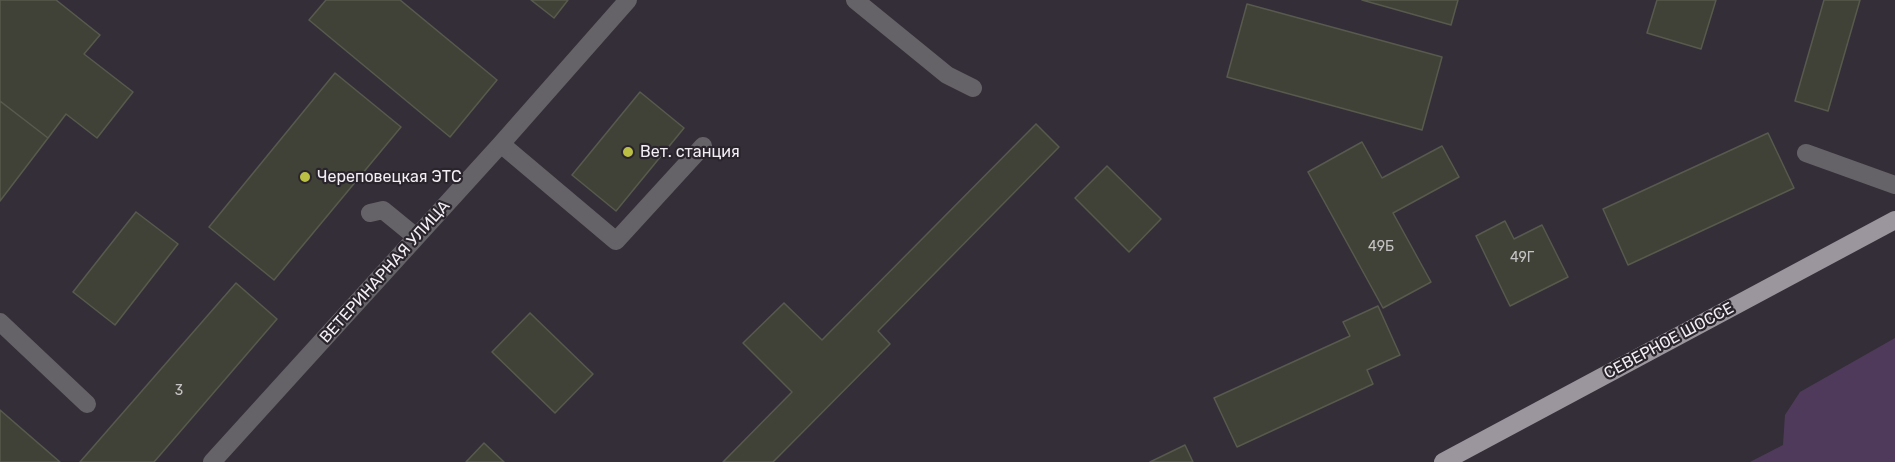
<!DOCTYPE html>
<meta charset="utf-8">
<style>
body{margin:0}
canvas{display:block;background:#342e38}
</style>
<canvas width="1895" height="462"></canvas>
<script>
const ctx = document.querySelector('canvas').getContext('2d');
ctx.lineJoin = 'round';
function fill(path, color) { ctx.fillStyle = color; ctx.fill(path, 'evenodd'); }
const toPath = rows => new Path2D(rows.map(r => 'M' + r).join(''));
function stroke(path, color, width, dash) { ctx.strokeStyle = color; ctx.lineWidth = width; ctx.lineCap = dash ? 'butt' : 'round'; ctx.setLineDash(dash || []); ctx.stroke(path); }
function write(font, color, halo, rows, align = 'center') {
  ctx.font = font + ' Rubik,sans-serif'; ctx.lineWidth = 4.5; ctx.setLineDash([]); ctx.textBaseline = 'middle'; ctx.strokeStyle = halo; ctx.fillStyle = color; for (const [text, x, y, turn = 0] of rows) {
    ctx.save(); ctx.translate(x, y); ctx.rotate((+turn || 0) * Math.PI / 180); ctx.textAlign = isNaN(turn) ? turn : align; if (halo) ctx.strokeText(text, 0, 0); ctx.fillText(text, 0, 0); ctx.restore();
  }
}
const green = toPath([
 [1895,338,1895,462,1750,462,1783,445,1785,415,1800,392]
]);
const building = toPath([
 [0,0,56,0,100,35,84,54,133,92,97,138,66,114,48,138,0,101,0,0],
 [326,0,400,0,497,80,450,137,309,20,326,0],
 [531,0,568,0,554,18,531,0],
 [1362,0,1458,0,1451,25,1362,0],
 [1657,0,1716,0,1701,49,1647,33,1657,0],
 [1824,0,1860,0,1828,111,1795,101,1824,0],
 [1247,4,1442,57,1422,130,1227,77,1247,4],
 [335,73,401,127,274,280,209,227,335,73],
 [640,92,684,128,616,211,572,175,640,92],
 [0,101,48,138,0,201,0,101],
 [1036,124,1059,147,878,331,890,344,773,462,723,462,792,392,743,343,784,303,822,340,1036,124],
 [1768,133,1794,188,1628,265,1603,209,1768,133],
 [1362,142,1382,178,1442,146,1459,177,1393,213,1431,282,1383,308,1308,172,1362,142],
 [1107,166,1161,219,1129,252,1075,198,1107,166],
 [136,212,178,244,115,325,73,292,136,212],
 [1505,221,1514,239,1542,225,1568,277,1510,306,1476,236,1505,221],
 [236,283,277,319,154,462,80,462,236,283],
 [1378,306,1400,355,1367,370,1373,384,1237,447,1214,398,1350,336,1343,322,1378,306],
 [530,313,593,374,555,413,492,352,530,313],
 [0,410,60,462,0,462,0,410],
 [484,443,504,462,466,462,484,443],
 [1185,445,1193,462,1150,462,1185,445]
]);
const minor = toPath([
 [855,0,947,75,973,88],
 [501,144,616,241,703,146],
 [1806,153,1895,185],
 [370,213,383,210,416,237],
 [0,322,87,404],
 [212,462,501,144,628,0]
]);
const major = toPath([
 [1443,462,1895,220]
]);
const markers = [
 [628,152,6,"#bbc045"],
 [305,177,6,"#bbc045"]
];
const numberNames = [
 ["49Б",1381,247],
 ["49Г",1522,258],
 ["3",179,391]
];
const poiNames = [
 ["Вет. станция",640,152],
 ["Череповецкая ЭТС",317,177]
];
const streetNames = [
 ["ВЕТЕРИНАРНАЯ УЛИЦА",385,272,-48],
 ["СЕВЕРНОЕ ШОССЕ",1669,341,-28]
];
fill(green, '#4f3a5c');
fill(building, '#414237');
stroke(building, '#585a4e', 1.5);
stroke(minor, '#666368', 18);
stroke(major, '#9b959e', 18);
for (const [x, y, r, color] of markers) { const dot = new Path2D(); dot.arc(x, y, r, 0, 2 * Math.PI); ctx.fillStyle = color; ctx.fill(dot); stroke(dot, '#2a242d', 2); }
write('14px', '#c6c3c5', null, numberNames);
write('16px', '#f2eef4', '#2a242d', poiNames, 'left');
write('16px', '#f2eef4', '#2a242d', streetNames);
</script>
